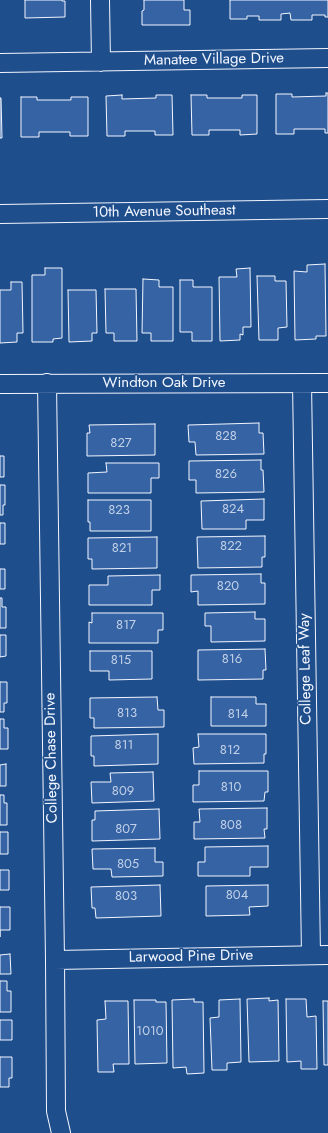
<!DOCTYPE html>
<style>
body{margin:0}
canvas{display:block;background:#1f4e8c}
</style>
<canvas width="328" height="1133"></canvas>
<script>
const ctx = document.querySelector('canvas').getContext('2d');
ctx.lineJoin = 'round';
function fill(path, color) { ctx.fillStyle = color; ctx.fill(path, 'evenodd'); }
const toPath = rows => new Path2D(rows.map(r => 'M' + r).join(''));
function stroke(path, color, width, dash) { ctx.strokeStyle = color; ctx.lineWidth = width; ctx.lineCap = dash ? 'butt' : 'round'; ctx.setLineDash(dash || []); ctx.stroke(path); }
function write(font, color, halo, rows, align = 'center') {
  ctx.font = font + ' Jost,sans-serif'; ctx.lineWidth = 3; ctx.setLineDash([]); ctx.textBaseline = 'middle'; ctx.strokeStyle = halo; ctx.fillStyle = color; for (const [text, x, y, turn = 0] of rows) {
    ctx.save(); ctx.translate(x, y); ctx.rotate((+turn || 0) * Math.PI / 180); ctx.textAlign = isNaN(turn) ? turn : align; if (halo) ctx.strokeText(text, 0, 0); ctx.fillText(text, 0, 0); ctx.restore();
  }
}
const building = toPath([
 [25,0,62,0,62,1,65,1,65,17,25,18,25,0],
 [144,0,184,0,184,10,190,10,190,25,142,25,142,11,144,10,144,0],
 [230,0,328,0,328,17,325,17,325,15,312,15,312,20,291,20,290,13,281,14,281,20,259,20,259,16,247,16,247,19,230,19,230,0],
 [326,93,328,93,328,133,325,133,325,129,294,129,294,134,276,134,276,94,292,94,292,97,326,96,326,93],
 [122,95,122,99,156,98,156,95,172,95,173,135,155,135,155,131,125,131,125,136,107,136,106,96,122,95],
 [191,95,207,95,207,98,242,98,242,95,257,95,257,134,240,135,240,130,209,130,209,135,192,135,191,95],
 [21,97,37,97,37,100,71,100,71,97,88,97,88,136,70,136,70,132,39,132,39,137,21,137,21,97],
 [0,98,1,98,2,138,0,138,0,98],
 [325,264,326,336,316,336,316,339,295,340,294,271,307,272,307,265,325,264],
 [45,268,62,268,62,338,53,339,53,342,32,342,32,275,45,275,45,268],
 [250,268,251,327,243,327,243,335,240,334,240,340,220,341,219,277,237,277,236,269,250,268],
 [257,276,275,276,275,281,286,281,287,327,278,328,278,340,259,340,257,276],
 [143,279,159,280,159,287,173,287,173,341,151,341,151,333,142,333,143,279],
 [180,280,193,280,193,287,212,287,212,341,192,341,192,332,180,332,180,280],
 [11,282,22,282,23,333,17,333,17,342,0,343,0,290,11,290,11,282],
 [105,289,136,289,137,341,114,341,114,333,106,333,105,289],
 [68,290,96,290,97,333,92,333,92,341,69,342,68,290],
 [259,423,259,433,263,433,264,454,196,455,195,442,189,442,188,425,259,423],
 [155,424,155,455,87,456,87,433,90,433,89,425,155,424],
 [0,456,4,456,4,477,0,477,0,456],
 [261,460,261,470,263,470,264,492,196,493,196,480,189,480,189,461,261,460],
 [106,463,159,463,159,478,151,478,151,493,88,493,88,473,107,472,106,463],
 [0,485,5,485,5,505,3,505,3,515,0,515,0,485],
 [264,499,264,520,246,520,246,529,202,529,201,501,264,499],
 [88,500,151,500,151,531,90,531,90,522,88,522,88,500],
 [0,523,5,523,5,544,0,544,0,523],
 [265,536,265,557,262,557,262,567,198,568,197,537,265,536],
 [157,537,157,568,92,569,92,559,88,559,88,538,157,537],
 [0,569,5,569,5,589,0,589,0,569],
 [261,574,261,583,265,583,265,604,198,605,198,591,191,592,191,575,261,574],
 [160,575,160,590,152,590,152,605,89,605,89,585,108,585,108,576,160,575],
 [0,598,2,598,2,607,6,607,6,628,0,628,0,598],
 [255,612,255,619,265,619,265,641,211,642,211,626,205,626,205,613,255,612],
 [92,613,163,613,163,630,158,630,158,643,89,643,89,622,92,623,92,613],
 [0,635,6,635,6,656,0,657,0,635],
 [265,649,266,670,263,670,263,679,198,680,198,650,265,649],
 [90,651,152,651,152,679,109,680,109,671,90,671,90,651],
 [0,682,7,682,7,703,4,703,4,712,0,712,0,682],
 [157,697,158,710,164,710,164,727,94,728,94,718,90,718,90,698,157,697],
 [211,697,256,697,256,704,266,704,266,726,211,726,211,697],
 [0,719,4,719,4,728,8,728,8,749,0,749,0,719],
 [158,734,158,764,94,766,94,756,91,756,91,736,158,734],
 [198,734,266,734,266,754,264,754,264,763,194,764,193,748,199,747,198,734],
 [6,764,6,786,0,786,0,765,6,764],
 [199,771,268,771,268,792,265,792,264,801,193,802,193,785,199,785,199,771],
 [153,772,154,801,92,803,91,782,111,782,110,773,153,772],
 [0,795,4,795,4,803,7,803,7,825,0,825,0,795],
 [267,808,267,829,264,829,265,838,194,839,194,822,200,822,199,809,267,808],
 [159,809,160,839,92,841,92,820,95,820,95,811,159,809],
 [0,832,8,832,8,854,0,854,0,832],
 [268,846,268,867,250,867,250,876,198,876,198,862,205,862,205,847,268,846],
 [155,848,155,862,163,862,163,876,112,877,111,869,93,869,92,849,155,848],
 [0,870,9,870,9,890,0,890,0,870],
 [160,885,161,916,96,918,95,908,92,908,91,887,160,885],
 [268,885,268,906,249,907,250,915,206,916,206,886,268,885],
 [0,907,10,907,10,930,0,930,0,937,0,907],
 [10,954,11,974,0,974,0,955,10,954],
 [0,981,7,981,7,991,11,991,11,1012,0,1012,0,981],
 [269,998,269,1001,278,1000,279,1061,249,1062,247,999,269,998],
 [194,999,194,1002,203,1002,204,1073,187,1074,186,1067,173,1068,172,1000,194,999],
 [240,999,241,1062,227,1063,227,1070,212,1070,210,1018,219,1017,219,1000,240,999],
 [286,999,306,999,307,1017,316,1016,317,1069,301,1069,301,1061,287,1062,286,999],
 [134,1000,156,1000,156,1002,166,1002,167,1063,135,1064,134,1000],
 [105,1001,128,1001,129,1064,113,1064,114,1072,98,1072,97,1020,106,1019,105,1001],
 [323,1001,328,1001,328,1065,324,1065,323,1001],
 [0,1020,12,1020,12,1040,0,1040,0,1020],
 [0,1057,12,1057,12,1078,9,1078,9,1087,0,1087,0,1057]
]);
const minor = toPath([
 [100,0,101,62],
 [0,63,328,58],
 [0,214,328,209],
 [47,383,55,960,56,1111,61,1133],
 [302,383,311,955],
 [0,384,328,383],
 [55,960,328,955]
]);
const numberNames = [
 ["828",226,437],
 ["827",121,444],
 ["826",226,475],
 ["824",233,510],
 ["823",119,511],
 ["822",231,547],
 ["821",122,549],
 ["820",228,587],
 ["817",126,626],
 ["816",232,660],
 ["815",121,661],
 ["813",127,714],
 ["814",238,715],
 ["811",124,746],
 ["812",230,751],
 ["810",231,788],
 ["809",123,792],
 ["808",231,826],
 ["807",126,830],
 ["805",128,865],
 ["804",237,896],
 ["803",126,897],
 ["1010",150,1032]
];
const streetNames = [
 ["Manatee Village Drive",214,60,-1],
 ["10th Avenue Southeast",164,212,-1],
 ["Windton Oak Drive",164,383],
 ["College Leaf Way",306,669,-91],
 ["College Chase Drive",52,758,-91],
 ["Larwood Pine Drive",191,957,-1]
];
fill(building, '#3563a3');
stroke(building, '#f2f6ff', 1);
stroke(minor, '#f2f6ff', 20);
stroke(minor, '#1f4e8c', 18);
write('13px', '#c3d1e8', null, numberNames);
write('15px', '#f2f6ff', '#1f4e8c', streetNames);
</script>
